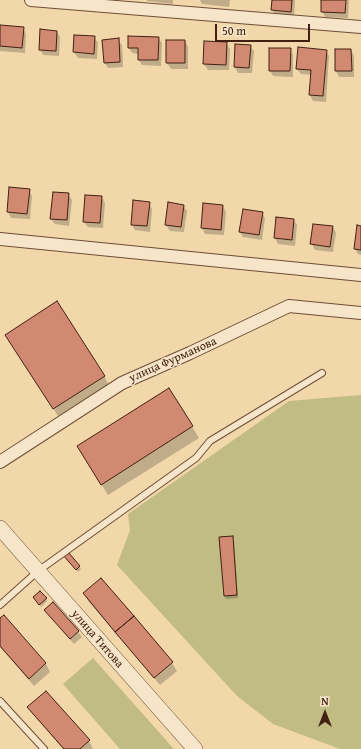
<!DOCTYPE html>
<meta charset="utf-8">
<style>
body{margin:0}
#map{position:relative;width:361px;height:749px;overflow:hidden;background:#f1d7aa;font-family:"Gentium Book Plus",serif}
canvas{display:block}
.north{position:absolute;left:305px;top:693px;width:40px;height:40px;-webkit-text-stroke:3px #f6e5c8;paint-order:stroke;rotate:0deg;font-size:11px;font-weight:700;line-height:16px;text-align:center;color:#422011}
.north::after{content:'';display:block;margin:auto;width:14px;height:18px;background:#422011;clip-path:polygon(50% 0,100% 100%,50% 72%,0 100%)}
.scale{position:absolute;left:215px;top:24px;width:95px;height:18px;box-sizing:border-box;border:2px solid #422011;border-top:0;padding-left:5px;font-size:12px;line-height:14px;white-space:nowrap;color:#422011;-webkit-text-stroke:3px #f6e5c8;paint-order:stroke}
</style>
<div id="map">
<canvas width="361" height="749"></canvas>
<div class="north">N</div>
<div class="scale">50 m</div>
</div>
<script>
const ctx = document.querySelector('canvas').getContext('2d');
ctx.lineJoin = 'round';
function fill(path, color) { ctx.fillStyle = color; ctx.fill(path, 'evenodd'); }
const toPath = rows => new Path2D(rows.map(r => 'M' + r).join(''));
function stroke(path, color, width, dash) { ctx.strokeStyle = color; ctx.lineWidth = width; ctx.lineCap = dash ? 'butt' : 'round'; ctx.setLineDash(dash || []); ctx.stroke(path); }
function write(font, color, halo, rows, align = 'center') {
  ctx.font = font + ' "Gentium Book Plus",serif'; ctx.lineWidth = 3; ctx.setLineDash([]); ctx.textBaseline = 'middle'; ctx.strokeStyle = halo; ctx.fillStyle = color; for (const [text, x, y, turn = 0] of rows) {
    ctx.save(); ctx.translate(x, y); ctx.rotate((+turn || 0) * Math.PI / 180); ctx.textAlign = isNaN(turn) ? turn : align; if (halo) ctx.strokeText(text, 0, 0); ctx.fillText(text, 0, 0); ctx.restore();
  }
}
const green = toPath([
 [361,395,361,749,340,749,273,724,237,696,117,565,130,530,128,514,289,401],
 [93,658,174,749,120,749,63,684]
]);
const shadow = toPath([
 [93,0,119,0,119,3],
 [147,0,173,0,173,4,147,1],
 [200,0,230,0,229,7,202,4],
 [273,0,295,0,294,17,276,15,272,10],
 [322,0,349,0,348,18,325,17,322,11],
 [0,26,23,28,26,34,25,53,0,51],
 [57,32,60,37,59,56,43,55,40,49],
 [75,36,94,37,98,43,97,59,78,58,74,52],
 [158,38,162,43,161,66,142,65,139,60,139,54,132,53,129,48],
 [118,40,122,45,123,67,108,68,105,63],
 [167,41,185,41,188,47,188,69,171,69,167,63],
 [226,43,230,49,229,70,208,70,204,64],
 [250,46,254,51,252,73,238,73,235,67],
 [290,49,293,55,293,77,273,76,270,70],
 [336,50,351,50,354,56,354,77,339,77,336,71],
 [326,51,329,56,326,102,313,101,310,95,312,75,301,74,297,69],
 [10,188,29,190,32,196,30,219,11,218,8,212],
 [68,194,72,200,69,226,55,224,51,219],
 [102,197,105,203,103,228,88,227,84,222],
 [149,203,152,209,150,232,135,230,132,225],
 [183,205,187,211,184,232,170,231,166,225],
 [223,206,226,212,224,235,205,234,202,228],
 [262,213,265,218,262,240,243,237,240,232],
 [277,218,294,220,297,225,295,246,278,244,275,238],
 [333,227,336,233,333,252,315,250,312,244],
 [361,227,361,255,358,254,355,249],
 [13,346,104,376,110,387,60,419],
 [169,389,199,438,108,495,84,457],
 [233,537,234,540,238,598,226,599,225,596,220,538],
 [67,553,80,567,81,569,78,572,66,558],
 [84,593,172,663,177,671,160,685,89,602],
 [46,599,47,601,41,607,36,600],
 [53,603,78,632,82,637,74,644,49,615],
 [3,616,46,664,50,672,34,686,0,647,0,619],
 [29,707,89,741,93,749,63,749,34,715]
]);
const building = toPath([
 [272,0,292,0,291,12,271,10,272,0],
 [321,0,346,0,345,13,321,12,321,0],
 [0,25,24,27,22,48,0,46,0,25],
 [40,29,57,31,56,51,39,50,40,29],
 [74,35,95,36,94,54,73,52,74,35],
 [128,36,159,37,158,60,138,60,138,48,128,48,128,36],
 [119,38,120,62,104,63,102,40,119,38],
 [166,40,185,40,185,63,166,63,166,40],
 [204,41,227,42,226,65,203,64,204,41],
 [235,44,251,45,249,68,234,67,235,44],
 [298,47,327,50,323,96,309,95,311,70,296,69,298,47],
 [269,48,291,48,290,71,269,71,269,48],
 [335,49,351,49,352,71,335,71,335,49],
 [9,187,30,189,27,214,7,212,9,187],
 [53,192,69,193,67,220,50,219,53,192],
 [85,195,102,196,100,223,83,222,85,195],
 [133,200,150,202,147,226,131,225,133,200],
 [168,202,184,205,181,227,165,225,168,202],
 [203,203,223,205,221,230,201,228,203,203],
 [243,209,263,212,259,235,239,232,243,209],
 [276,217,294,219,292,240,274,238,276,217],
 [313,224,333,226,330,247,310,244,313,224],
 [357,225,361,226,361,250,354,249,357,225],
 [57,301,105,376,53,409,5,335,57,301],
 [169,388,193,426,101,485,77,446,169,388],
 [233,536,237,595,224,596,219,537,233,536],
 [68,552,80,566,76,570,63,555,68,552],
 [101,578,134,616,115,632,83,593,101,578],
 [40,591,47,598,39,605,33,597,40,591],
 [53,602,79,631,70,639,44,610,53,602],
 [4,615,46,663,29,679,0,646,0,618,4,615],
 [134,616,173,662,154,678,115,632,134,616],
 [46,691,90,740,80,749,64,749,27,707,46,691]
]);
const service = toPath([
 [0,605,38,571,196,458,210,441,322,373],
 [0,701,44,749]
]);
const minor = toPath([
 [31,0,361,27],
 [0,239,361,275],
 [0,462,122,383,190,353,289,306,361,313]
]);
const tertiary = toPath([
 [0,528,195,749]
]);
const streetNames = [
 ["улица Фурманова",173,360,-24],
 ["улица Титова",97,639,49]
];
fill(green, '#c1bc84');
fill(shadow, '#0003');
fill(building, '#d18a71');
stroke(building, '#422011', 1);
stroke(service, '#6e4e37', 8);
stroke(minor, '#6e4e37', 14);
stroke(tertiary, '#6e4e37', 16);
stroke(service, '#f6e5c8', 6);
stroke(minor, '#f6e5c8', 12);
stroke(tertiary, '#f6e5c8', 15);
write('12px', '#422011', '#f6e5c8', streetNames);
</script>
